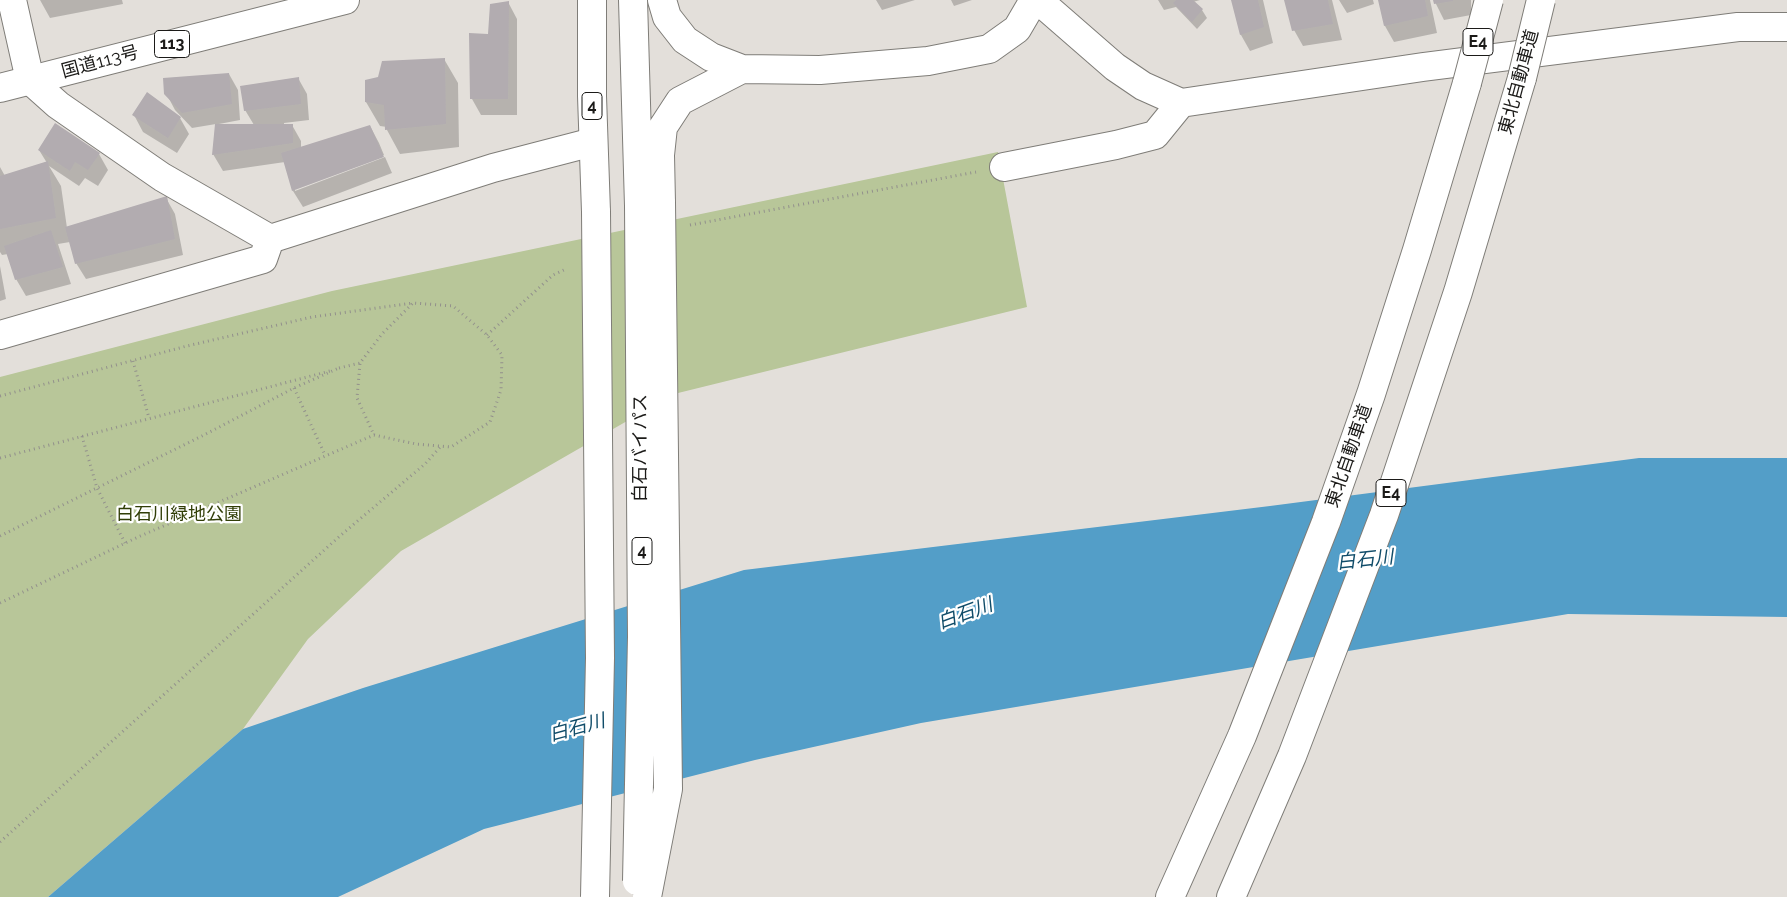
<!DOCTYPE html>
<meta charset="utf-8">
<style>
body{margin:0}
canvas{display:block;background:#e3dfda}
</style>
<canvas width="1787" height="897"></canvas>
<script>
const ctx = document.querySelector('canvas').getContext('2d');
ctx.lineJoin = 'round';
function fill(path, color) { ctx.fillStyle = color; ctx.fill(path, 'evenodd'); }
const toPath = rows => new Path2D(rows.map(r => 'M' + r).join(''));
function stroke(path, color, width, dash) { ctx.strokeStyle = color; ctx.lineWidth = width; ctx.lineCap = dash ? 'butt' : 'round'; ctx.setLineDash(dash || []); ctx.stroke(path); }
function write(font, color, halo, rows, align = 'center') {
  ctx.font = font + ' Raleway,"Noto Sans JP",sans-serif'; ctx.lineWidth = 4.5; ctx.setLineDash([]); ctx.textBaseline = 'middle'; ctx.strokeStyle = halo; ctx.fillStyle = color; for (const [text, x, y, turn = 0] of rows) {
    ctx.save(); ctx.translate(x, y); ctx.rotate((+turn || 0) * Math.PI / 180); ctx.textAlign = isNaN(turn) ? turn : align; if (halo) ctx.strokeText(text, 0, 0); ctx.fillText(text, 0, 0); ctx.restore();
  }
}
const green = toPath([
 [998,152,1027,307,674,394,401,551,308,639,243,729,48,897,0,897,0,377,332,291]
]);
const water = toPath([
 [1639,458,1787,458,1787,617,1568,614,921,723,755,760,484,829,338,897,48,897,243,729,363,688,744,570,1270,506]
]);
const shadow = toPath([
 [40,0,122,0,123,4,50,18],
 [876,0,915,0,882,10],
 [951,0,972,0,954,6],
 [1158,0,1200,0,1193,2,1202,10,1207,18,1197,29,1176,7,1164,10],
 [1232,0,1263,0,1273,43,1250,51,1241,35],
 [1286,0,1332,0,1342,40,1303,46,1294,30],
 [1339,0,1373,0,1374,4,1347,13],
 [1379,0,1430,0,1437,33,1394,42,1385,26],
 [1434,0,1471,0,1471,15,1444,20],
 [508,2,517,19,517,115,481,115,472,99,471,34,489,36],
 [444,59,458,83,459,147,400,154,387,130,387,127,380,126,366,102],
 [229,74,238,90,240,120,219,124,220,125,254,125,245,110,298,78,307,94,309,120,284,123,284,125,292,125,301,141,301,148,370,126,379,143,384,155,295,189,295,191,385,157,392,173,303,207,293,191,285,162,223,171,213,154,216,124,192,128,175,110,166,93],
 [134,115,180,118,189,134,177,153,143,132],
 [39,150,99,154,108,170,98,186,85,178,79,186,49,166,61,186,67,228,166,198,175,214,183,255,86,279,76,263,70,242,58,244,71,284,26,296,16,279,8,254,2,255,0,252,0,167,5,176,47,163],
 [0,266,6,299,0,301]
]);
const building = toPath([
 [1176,0,1193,0,1203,9,1192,22,1173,3],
 [1231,0,1258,0,1264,27,1240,35],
 [1284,0,1328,0,1333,24,1292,31],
 [1378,0,1425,0,1428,16,1384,26],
 [1433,0,1453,0,1453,1,1434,4],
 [509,1,508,99,470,99,469,33,488,34,490,4],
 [445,58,446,124,385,130,384,105,365,102,365,80,378,77,382,61],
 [229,73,232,104,182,113,164,94,163,78],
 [299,77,301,104,244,111,240,86],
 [147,92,181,117,168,138,132,115],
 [55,123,100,153,88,170,75,162,70,171,38,150],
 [215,124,293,124,293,143,212,155],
 [370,125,384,157,292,191,281,153],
 [48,161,56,218,0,229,0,176],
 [167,196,175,239,75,264,65,227],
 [51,230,63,267,15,280,4,246]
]);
const path = toPath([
 [690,225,976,172],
 [487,335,553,275,566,269],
 [133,361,149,418],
 [339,368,360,363],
 [294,388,325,455],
 [0,396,187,346,312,317,413,303,382,334,360,363,357,398,374,435],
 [82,436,97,488,125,543],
 [0,458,330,371],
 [0,536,204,435,294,388,339,368],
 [0,603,138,537,374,435,416,444,451,447,490,422,501,390,502,355,487,335,453,306,413,303],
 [0,842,341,535,425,464,441,446]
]);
const minor = toPath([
 [12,0,30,80,58,105,162,177,270,239,493,168,593,142],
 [1038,0,1115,67,1143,86,1181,103,1423,67,1738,27,1787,27],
 [1004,167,1116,145,1155,135,1181,103],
 [0,335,263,259,270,239]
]);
const highway = toPath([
 [592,0,592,96,596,212],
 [633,0,639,206],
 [662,0,667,17,685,40,711,57,742,69,820,70,928,61,989,49,1017,29,1034,0],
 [0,88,345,0],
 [661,203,660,155,663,127,680,101,742,69],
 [1170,897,1242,736,1326,522,1371,394,1417,250,1467,83],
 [1231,897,1292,756,1384,515,1458,292,1522,78]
]);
const highwayBridge = toPath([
 [1522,78,1541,0],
 [1467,83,1489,0],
 [637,881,642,637,639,206],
 [595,897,600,658,596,212],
 [647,897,668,789,661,203]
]);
const shields = [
 [1478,42,30],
 [172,44,35],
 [592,106,20],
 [1391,493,30],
 [642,551,20]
];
const shieldNames = [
 ["E4",1478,42],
 ["113",172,44],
 ["4",592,106],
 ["E4",1391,493],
 ["4",642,551]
];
const streetNames = [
 ["国道113号",100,62,-15],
 ["東北自動車道",1519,82,-75],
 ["白石バイパス",641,448,-90],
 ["東北自動車道",1349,456,-71]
];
const parkNames = [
 ["白石川緑地公園",179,515]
];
const waterNames = [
 ["白石川",1365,560,-6],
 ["白石川",965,614,-20],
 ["白石川",577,728,-15]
];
fill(green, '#b8c699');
fill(water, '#539ec8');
fill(shadow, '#0003');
fill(building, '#b2acb0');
stroke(minor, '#7f7d78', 30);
stroke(highway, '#7f7d78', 30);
stroke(path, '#92908c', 3, [1, 4]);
stroke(minor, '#fff', 28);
stroke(highway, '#fff', 28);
stroke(highwayBridge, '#7f7d78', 30, []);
stroke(highwayBridge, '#fff', 28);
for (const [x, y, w] of shields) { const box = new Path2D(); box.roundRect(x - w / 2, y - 13.5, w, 27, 4); ctx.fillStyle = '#fff'; ctx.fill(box); stroke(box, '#1b1a18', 1); }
write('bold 16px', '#1b1a18', null, shieldNames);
write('18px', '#1b1a18', '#fff', streetNames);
write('18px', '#313e07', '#fff', parkNames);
write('italic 19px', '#104c69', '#fff', waterNames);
</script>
